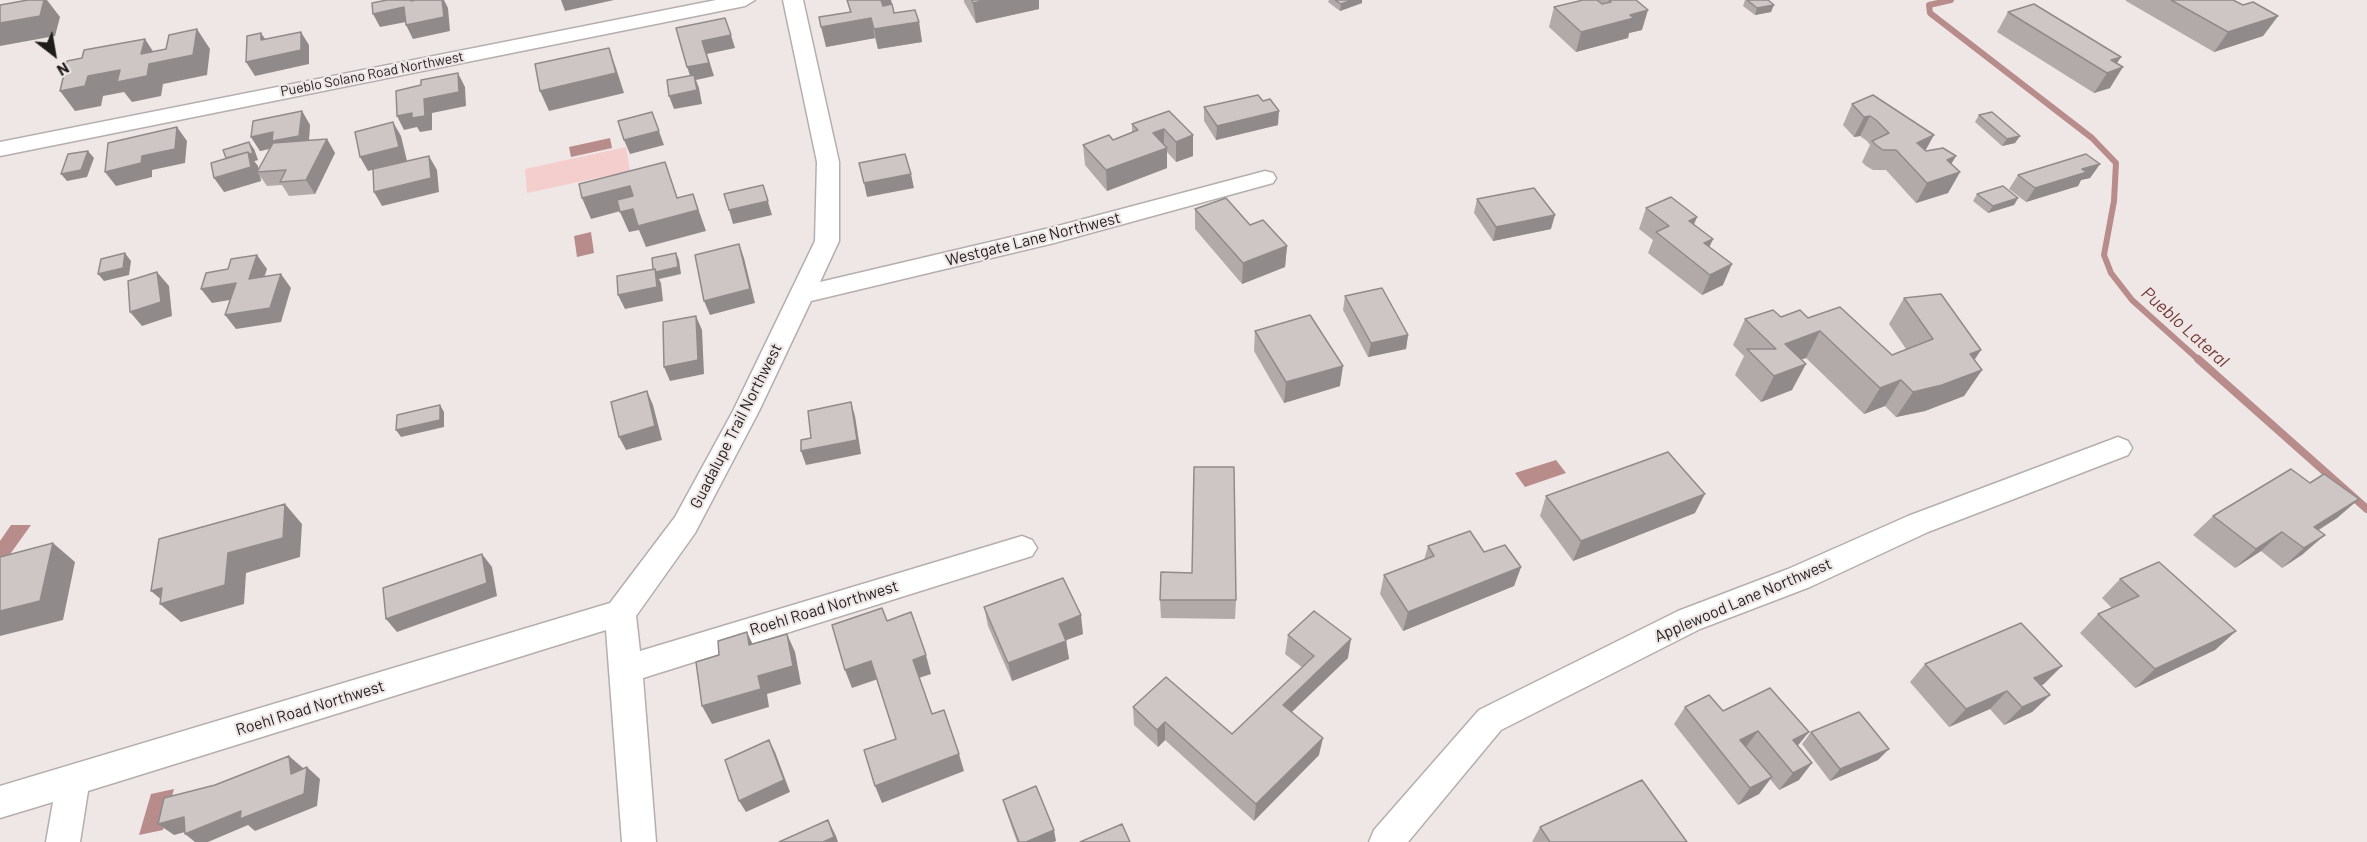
<!DOCTYPE html>
<style>
body{margin:0}
#map{position:relative;width:2367px;height:842px;overflow:hidden;background:#efe7e6;font-family:Barlow,sans-serif}
canvas{display:block}
.north{position:absolute;left:24px;top:24px;width:60px;height:60px;-webkit-text-stroke:4px #efe7e6;paint-order:stroke;rotate:149deg;font-size:16px;font-weight:700;line-height:24px;text-align:center;color:#1f1c1c}
.north::after{content:'';display:block;margin:auto;width:21px;height:27px;background:#1f1c1c;clip-path:polygon(50% 0,100% 100%,50% 72%,0 100%)}
</style>
<div id="map">
<canvas width="2367" height="842"></canvas>
<div class="north">N</div>
</div>
<script>
const ctx = document.querySelector('canvas').getContext('2d');
ctx.lineJoin = 'round';
function fill(path, color) { ctx.fillStyle = color; ctx.fill(path, 'evenodd'); }
const toPath = rows => new Path2D(rows.map(r => 'M' + r).join(''));
function stroke(path, color, width, dash) { ctx.strokeStyle = color; ctx.lineWidth = width; ctx.lineCap = dash ? 'butt' : 'round'; ctx.setLineDash(dash || []); ctx.stroke(path); }
function write(font, color, halo, rows, align = 'center') {
  ctx.font = font + ' Barlow,sans-serif'; ctx.lineWidth = 4.5; ctx.setLineDash([]); ctx.textBaseline = 'middle'; ctx.strokeStyle = halo; ctx.fillStyle = color; for (const [text, x, y, turn = 0] of rows) {
    ctx.save(); ctx.translate(x, y); ctx.rotate((+turn || 0) * Math.PI / 180); ctx.textAlign = isNaN(turn) ? turn : align; if (halo) ctx.strokeText(text, 0, 0); ctx.fillText(text, 0, 0); ctx.restore();
  }
}
const green = toPath([
 [626,147,630,171,527,193,525,169]
]);
const water = toPath([
 [610,138,612,148,571,157,569,147],
 [591,232,594,253,577,257,574,236],
 [1556,460,1566,473,1525,487,1515,473],
 [11,525,31,525,8,557,0,557,0,541],
 [174,789,163,830,139,835,151,794]
]);
const streamFar1 = toPath([
 [1951,0,1929,5,1930,13,2092,138,2116,163,2114,201,2104,255,2111,273,2132,300,2200,361]
]);
const stream = toPath([
 [2198,359,2367,509]
]);
const minor = toPath([
 [716,0,755,0,745,6,0,156,0,142,716,0],
 [783,0,803,0,839,162,839,241,820,282,1054,227,1265,171,1273,173,1276,178,1273,183,1054,243,811,301,759,411,695,533,636,616,640,651,1022,536,1032,540,1037,548,1032,556,643,678,656,842,622,842,606,630,88,791,80,842,46,842,53,802,0,818,0,786,610,603,675,517,733,411,815,241,817,162,783,0],
 [2118,437,2128,441,2132,448,2128,455,1928,532,1810,587,1700,629,1501,730,1408,842,1369,842,1374,830,1479,710,1678,611,1788,569,1908,516,2118,437]
]);
const wall = toPath([
 [847,0,891,0,894,13,919,22,922,42,878,49,875,38,826,47,850,12],
 [964,0,1039,0,1039,9,976,23,964,2],
 [1329,0,1362,0,1362,3,1340,11,1328,2],
 [1583,0,1636,0,1642,30,1629,33,1628,38,1576,52,1549,27,1554,7],
 [1745,0,1768,0,1771,12,1755,15,1743,6],
 [2126,0,2233,0,2243,5,2278,16,2263,36,2214,52,2126,1],
 [2008,12,2117,64,2110,88,2094,93,1997,32],
 [1852,104,1925,151,1956,156,1951,164,1960,172,1948,193,1916,203,1886,170,1873,170,1866,166,1862,162,1870,145,1867,141,1860,136,1854,137,1843,125],
 [1204,107,1278,125,1216,140,1204,121],
 [302,111,310,125,309,141,327,139,335,153,315,194,289,196,282,185,267,186,260,176,261,181,224,192,226,158,254,149,258,160,254,161,258,166,258,170,270,149,260,151,251,137],
 [1169,111,1193,156,1176,162,1167,152,1167,168,1107,191,1085,165,1083,145,1113,140,1132,132,1132,124],
 [1979,115,2020,136,2015,143,2002,146,1975,122],
 [2100,164,2090,178,2081,180,2078,186,2026,202,2009,189,2018,175],
 [1977,194,2018,198,2014,205,1988,213,1973,201],
 [1477,199,1551,229,1493,241,1474,213],
 [1646,208,1694,224,1713,239,1709,247,1723,285,1702,295,1648,253,1653,240,1639,229],
 [1195,209,1250,225,1287,246,1285,267,1242,284,1195,229],
 [1345,296,1408,335,1406,349,1368,357,1343,310],
 [1904,298,1974,360,1982,370,1964,396,1925,411,1896,417,1885,406,1864,414,1806,358,1801,359,1792,390,1761,402,1735,375,1744,356,1733,345,1745,319,1781,317,1808,318,1892,355,1906,349,1889,324],
 [1255,331,1340,386,1284,403,1254,351],
 [2310,483,2359,499,2337,518,2319,530,2303,554,2282,568,2261,551,2235,568,2193,535,2213,516],
 [1546,496,1695,513,1573,561,1540,516],
 [1428,546,1484,552,1521,567,1514,586,1403,631,1380,594,1384,575,1424,560],
 [2120,579,2236,631,2215,650,2135,688,2080,633,2098,614,2112,608,2102,598],
 [1160,600,1236,600,1235,619,1161,618],
 [984,607,1083,634,1066,640,1069,659,1012,681,988,626],
 [1288,635,1348,658,1292,712,1319,755,1254,821,1165,740,1158,747,1134,725,1133,707,1232,734,1303,668,1285,654],
 [1925,664,2044,684,2041,685,2050,695,2032,712,2004,725,1990,709,1949,727,1910,682],
 [1685,707,1723,711,1798,746,1799,780,1779,790,1770,779,1759,794,1738,805,1674,724],
 [1811,732,1878,760,1830,781,1802,744],
 [1003,800,1056,841,1053,842,1017,842,1006,811],
 [1540,827,1687,842,1532,842]
]);
const shadedWall = toPath([
 [44,0,47,0,60,17,55,36,0,46,0,23],
 [442,0,444,0,448,8,450,31,413,39,406,25],
 [561,0,614,0,565,11],
 [881,0,891,0,894,14,884,16],
 [987,0,1039,0,1039,9,976,23,973,3],
 [1352,0,1362,0,1362,3,1340,11,1341,4],
 [1774,5,1771,12,1755,15,1757,8],
 [404,7,411,21,380,27,373,14],
 [1648,10,1642,30,1629,33,1628,38,1576,52,1581,32,1630,15],
 [2278,16,2263,36,2214,52,2228,32],
 [871,18,875,38,826,47,821,27],
 [919,22,922,42,878,49,874,29],
 [197,29,210,49,207,75,163,84,161,96,132,102,124,92,103,96,101,106,75,111,60,91,88,76,141,54,145,39,158,59],
 [301,32,309,45,309,64,255,76,246,62],
 [261,33,270,46,261,40],
 [731,35,735,48,707,54,714,76,696,80,699,88,702,104,674,109,669,96,692,81,687,67,702,41],
 [609,48,616,68,624,93,549,111,540,91],
 [2121,57,2112,71,2123,67,2110,88,2094,93,2107,73,2111,60],
 [458,73,465,87,466,106,432,113,432,130,420,132,417,127,404,130,397,116,424,99],
 [302,111,310,125,308,150,276,147,260,151,251,137],
 [1279,111,1278,125,1216,140,1217,126],
 [652,112,664,145,630,154,624,140],
 [1870,116,1860,136,1854,137,1864,117],
 [393,122,401,136,407,161,368,171,360,157],
 [177,127,187,141,185,163,152,170,152,177,116,186,105,172,142,156],
 [1164,129,1164,149,1167,148,1167,168,1107,191,1106,170,1153,133],
 [1193,135,1193,156,1176,162,1176,142],
 [1934,135,1923,155,1917,143],
 [2020,136,2015,143,2002,146,2007,139],
 [327,139,335,153,315,194,306,180],
 [249,142,254,149,258,160,254,161,258,166,259,172,257,172,260,176,261,181,224,192,214,178,232,169],
 [88,151,94,158,87,177,67,181,61,174],
 [429,156,437,170,439,192,382,206,374,192],
 [1956,156,1944,176,1960,172,1948,193,1916,203,1927,183,1947,160],
 [665,162,683,214,693,194,706,231,646,247,639,230,629,232,620,212,677,198],
 [2100,164,2090,178,2081,180,2078,186,2026,202,2035,188,2082,169],
 [911,174,914,188,867,197,864,183],
 [763,185,772,215,733,224,729,210],
 [630,186,639,206,591,219,582,198],
 [2018,198,2014,205,1988,213,1993,206],
 [1555,215,1551,229,1493,241,1496,227],
 [1697,217,1689,237,1689,221],
 [1713,239,1704,259,1704,243],
 [739,244,744,258,755,303,710,315,704,301],
 [1287,246,1285,267,1242,284,1243,263],
 [125,253,131,261,129,275,104,281,98,274],
 [676,253,679,260,681,274,659,279,661,283,663,301,625,309,618,295],
 [257,255,267,269,259,293,249,279],
 [1732,264,1723,285,1702,295,1710,275],
 [157,272,169,286,172,316,142,326,130,312],
 [281,274,291,288,281,322,236,329,225,315],
 [236,283,247,297,212,303,201,289],
 [696,316,702,330,704,374,670,381,664,367],
 [1820,331,1806,358,1772,370,1785,344],
 [1408,335,1406,349,1368,357,1371,343],
 [1981,350,1964,376,1970,354],
 [1806,364,1792,390,1761,402,1774,376],
 [1343,366,1340,386,1284,403,1286,382],
 [1982,370,1964,396,1925,411,1896,417,1913,392],
 [1901,380,1885,406,1864,414,1880,388],
 [647,391,653,405,662,440,626,450,619,437],
 [851,402,855,416,861,454,806,465,801,451],
 [440,405,444,412,444,427,401,437,396,430],
 [1705,494,1695,513,1573,561,1581,541],
 [2359,499,2337,518,2297,543,2314,527],
 [285,504,302,524,300,557,246,573,244,604,181,622,160,604,164,602,151,591,162,588,228,553],
 [2282,532,2261,551,2235,568,2256,549],
 [2325,535,2303,554,2282,568,2304,548],
 [53,543,75,562,63,620,0,636,0,611],
 [482,554,492,567,497,596,397,632,386,619],
 [1521,567,1514,586,1403,631,1408,612],
 [1081,615,1083,634,1061,642,1059,624],
 [2236,631,2215,650,2135,688,2155,669],
 [747,632,756,651,749,645],
 [787,634,795,652,801,684,767,694,769,707,712,724,702,706,758,676],
 [1351,639,1348,658,1281,722,1283,705],
 [1066,641,1069,659,1012,681,1008,663],
 [926,655,931,674,919,678,913,660],
 [871,661,878,679,852,688,845,670],
 [2062,666,2044,684,2017,696,2034,678],
 [2007,691,1990,709,1949,727,1966,709],
 [2050,695,2032,712,2004,725,2022,707],
 [1165,722,1165,740,1158,747,1157,730],
 [1758,731,1745,748,1740,740],
 [1809,732,1795,749,1793,740],
 [1323,738,1319,755,1254,821,1256,804],
 [769,740,775,752,790,792,746,812,739,801],
 [1889,749,1878,760,1830,781,1840,769],
 [959,754,964,771,882,803,875,786],
 [289,756,303,768,304,786,291,774],
 [1812,763,1799,780,1779,790,1793,773],
 [307,767,320,779,317,806,255,831,248,825,208,842,195,842,185,834],
 [1772,777,1759,794,1738,805,1750,788],
 [184,817,200,828,174,835,158,824],
 [828,820,836,836,838,842,823,842],
 [1054,830,1056,841,1053,842,1026,842]
]);
const building = toPath([
 [28,0,44,0,40,16,0,23,0,5,28,0],
 [387,0,410,0,411,1,416,0,442,0,444,17,406,25,404,7,373,14,372,3,387,0],
 [847,0,881,0,883,6,892,4,894,13,915,10,919,22,874,29,871,18,821,27,819,17,851,12,847,0],
 [972,0,987,0,973,3,972,0],
 [1335,0,1352,0,1341,4,1335,0],
 [1583,0,1597,0,1602,4,1611,2,1609,0,1636,0,1648,10,1630,15,1634,18,1581,32,1554,7,1583,0],
 [1747,0,1768,0,1774,5,1757,8,1747,0],
 [2171,0,2233,0,2243,5,2253,2,2278,16,2228,32,2171,0],
 [2034,4,2121,57,2111,60,2123,67,2107,73,2008,12,2034,4],
 [725,18,731,35,702,41,709,63,687,67,676,28,725,18],
 [197,29,193,55,149,64,147,76,117,82,120,70,88,76,85,86,60,91,67,61,82,58,84,50,145,39,141,54,166,49,169,35,197,29],
 [301,32,301,50,246,62,247,36,261,33,261,40,301,32],
 [609,48,616,73,540,91,535,64,609,48],
 [458,73,459,92,424,99,425,116,412,118,412,113,397,116,396,91,421,85,421,80,458,73],
 [694,75,697,90,669,96,667,80,694,75],
 [1258,95,1263,101,1270,99,1279,111,1217,126,1204,107,1258,95],
 [1873,95,1934,135,1917,143,1926,151,1943,148,1956,156,1947,160,1960,172,1927,183,1896,150,1883,150,1876,145,1872,141,1889,133,1876,120,1870,116,1864,117,1852,104,1873,95],
 [302,111,299,136,272,141,273,132,251,137,253,121,302,111],
 [1169,111,1193,135,1176,142,1164,129,1153,133,1167,148,1106,170,1083,145,1109,135,1113,140,1138,130,1132,124,1169,111],
 [652,112,659,131,624,140,618,121,652,112],
 [1992,112,2020,136,2007,139,1979,115,1992,112],
 [393,122,399,147,360,157,355,132,393,122],
 [177,127,175,149,142,156,141,163,105,172,108,143,177,127],
 [327,139,306,180,280,182,286,170,257,172,273,143,327,139],
 [249,142,253,153,250,154,248,152,226,158,223,150,249,142],
 [88,151,81,170,61,174,68,154,88,151],
 [248,152,251,167,214,178,211,163,248,152],
 [905,154,911,174,864,183,859,163,905,154],
 [2086,154,2100,164,2082,169,2087,172,2035,188,2018,175,2086,154],
 [429,156,431,178,374,192,373,169,429,156],
 [665,162,677,198,693,194,698,210,638,226,633,209,620,212,617,200,633,196,630,186,582,198,579,184,665,162],
 [763,185,768,201,729,210,724,194,763,185],
 [2003,186,2018,198,1993,206,1977,194,2003,186],
 [1534,188,1555,215,1496,227,1477,199,1534,188],
 [1671,197,1697,217,1689,221,1713,239,1704,243,1732,264,1710,275,1656,232,1669,226,1646,208,1671,197],
 [1226,198,1250,225,1263,220,1287,246,1243,263,1195,209,1226,198],
 [739,244,750,289,704,301,695,255,739,244],
 [125,253,123,268,98,274,101,259,125,253],
 [676,253,678,267,656,272,655,269,653,269,652,258,676,253],
 [257,255,249,279,281,274,270,308,225,315,236,283,201,289,206,273,228,269,231,259,257,255],
 [655,269,657,287,618,295,617,276,655,269],
 [157,272,161,302,130,312,128,281,157,272],
 [1382,288,1408,335,1371,343,1345,296,1382,288],
 [1941,294,1981,350,1970,354,1982,370,1942,385,1913,392,1901,380,1880,388,1820,331,1785,344,1806,364,1774,376,1747,349,1776,349,1745,319,1773,310,1781,317,1800,310,1808,318,1840,307,1892,355,1933,339,1904,298,1941,294],
 [1310,315,1343,366,1286,382,1255,331,1310,315],
 [696,316,698,360,664,367,663,322,696,316],
 [647,391,655,426,619,437,611,402,647,391],
 [851,402,857,440,801,451,801,440,811,438,808,411,851,402],
 [440,405,440,420,396,430,397,415,440,405],
 [1668,452,1705,494,1581,541,1546,496,1668,452],
 [1194,467,1234,467,1236,600,1160,600,1161,572,1192,573,1194,467],
 [2291,469,2310,483,2324,474,2359,499,2314,527,2325,535,2304,548,2282,532,2256,549,2213,516,2291,469],
 [285,504,283,538,228,553,225,585,160,604,162,588,151,591,159,539,285,504],
 [1470,531,1484,552,1505,545,1521,567,1408,612,1384,575,1434,556,1428,546,1470,531],
 [53,543,40,601,0,611,0,557,53,543],
 [482,554,487,583,386,619,383,588,482,554],
 [2159,562,2236,631,2155,669,2098,614,2139,596,2120,579,2159,562],
 [1063,578,1081,615,1059,624,1066,641,1008,663,984,607,1063,578],
 [882,608,887,621,911,612,926,655,913,660,932,714,944,710,959,754,875,786,864,750,896,739,871,661,845,670,832,625,882,608],
 [1314,611,1351,639,1283,705,1323,738,1256,804,1165,722,1157,730,1133,707,1166,677,1232,734,1314,656,1288,635,1314,611],
 [2021,623,2062,666,2034,678,2050,695,2022,707,2007,691,1966,709,1925,664,2021,623],
 [747,632,749,645,787,634,793,666,758,676,761,689,702,706,696,662,719,655,718,641,747,632],
 [1770,688,1809,732,1793,740,1812,763,1793,773,1758,731,1740,740,1772,777,1750,788,1685,707,1709,695,1723,711,1770,688],
 [1859,712,1889,749,1840,769,1811,732,1859,712],
 [769,740,784,780,739,801,725,760,769,740],
 [289,756,291,774,307,767,304,794,240,819,241,811,185,834,184,817,158,824,164,798,215,785,289,756],
 [1642,780,1687,842,1550,842,1540,827,1642,780],
 [1036,786,1054,830,1026,842,1019,842,1003,800,1036,786],
 [828,820,834,837,823,842,779,842,828,820],
 [1122,824,1130,842,1080,842,1122,824]
]);
const farStreetnames = [
 ["Pueblo Solano Road Northwest",372,74,-11]
];
const streetNames = [
 ["Westgate Lane Northwest",1033,239,-14],
 ["Guadalupe Trail Northwest",736,426,-63],
 ["Applewood Lane Northwest",1743,600,-23],
 ["Roehl Road Northwest",824,608,-17],
 ["Roehl Road Northwest",310,708,-17]
];
const waterNames = [
 ["Pueblo Lateral",2185,327,42]
];
fill(green, '#f4cecc');
fill(water, '#b78c8b');
stroke(streamFar1, '#b78c8b', 6);
stroke(stream, '#b78c8b', 8);
stroke(minor, '#b6aeae', 3);
fill(minor, '#fff');
fill(wall, '#b1aaa9');
fill(shadedWall, '#908b8a');
fill(building, '#cec6c5');
stroke(building, '#908b8a', 1.5);
write('14px', '#1f1c1c', '#efe7e6', farStreetnames);
write('16px', '#1f1c1c', '#efe7e6', streetNames);
write('italic 18px', '#743a3a', '#efe7e6', waterNames);
</script>
